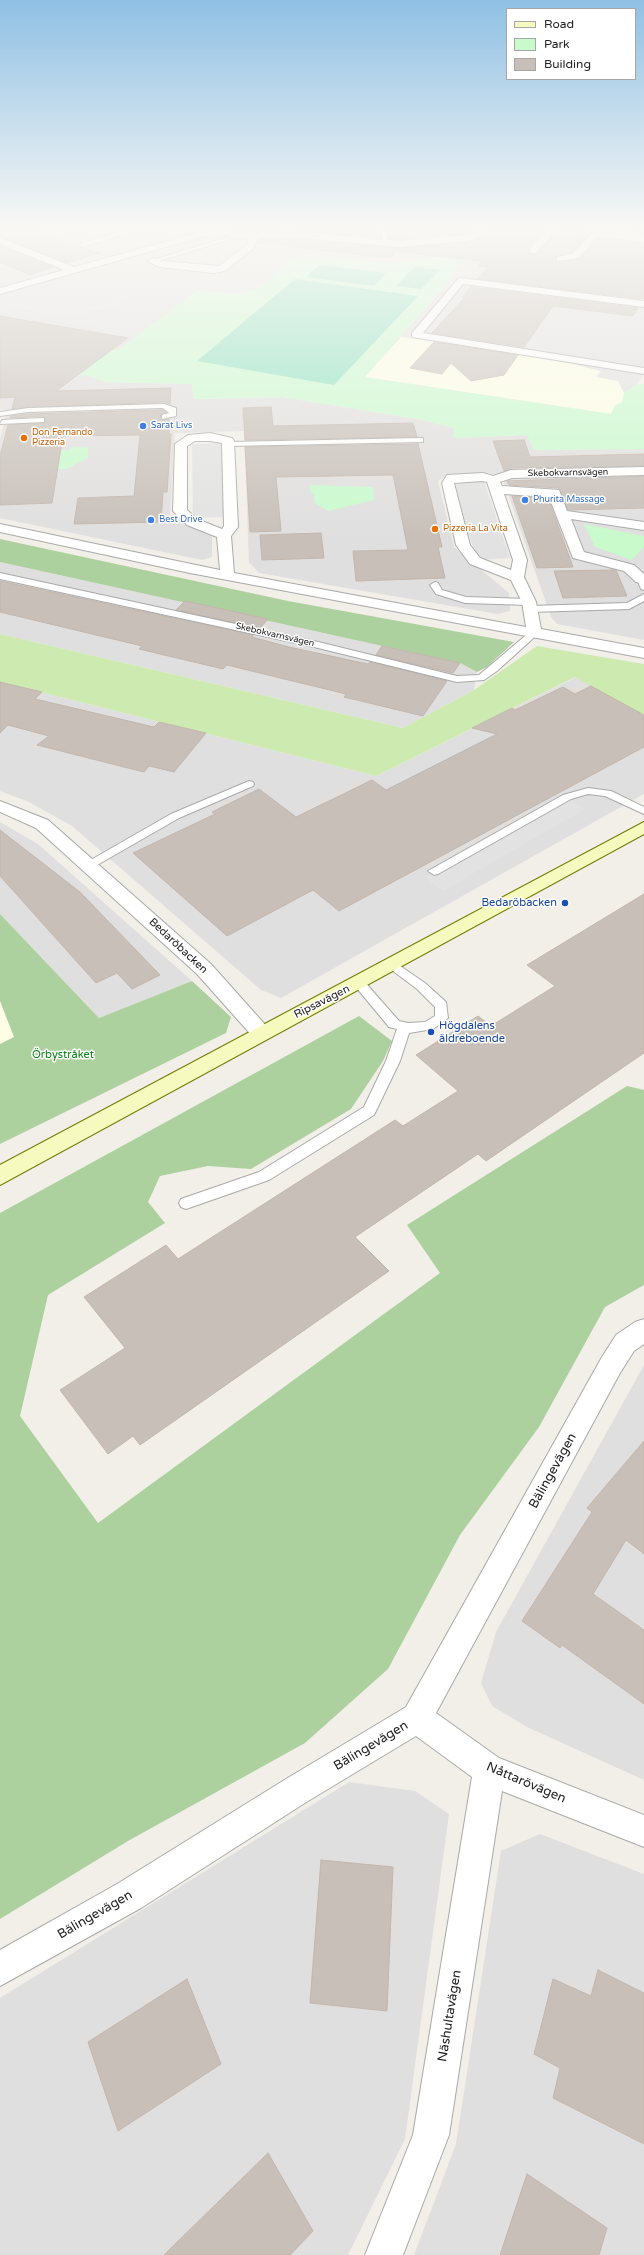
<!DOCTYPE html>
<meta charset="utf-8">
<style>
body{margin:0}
#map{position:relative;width:644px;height:2255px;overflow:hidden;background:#f2efe9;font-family:"Varela Round",sans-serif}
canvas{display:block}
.legend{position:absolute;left:506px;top:8px;width:130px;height:72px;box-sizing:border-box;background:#fff;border:1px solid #a7a7a7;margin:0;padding:5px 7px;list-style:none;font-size:12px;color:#222}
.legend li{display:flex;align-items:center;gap:8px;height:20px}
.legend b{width:20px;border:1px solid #a7a7a7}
</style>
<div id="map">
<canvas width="644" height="2255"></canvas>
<ul class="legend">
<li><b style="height:5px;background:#f7fabf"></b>Road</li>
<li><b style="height:11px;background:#c8facc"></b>Park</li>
<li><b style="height:11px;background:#c7bfb8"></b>Building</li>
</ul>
</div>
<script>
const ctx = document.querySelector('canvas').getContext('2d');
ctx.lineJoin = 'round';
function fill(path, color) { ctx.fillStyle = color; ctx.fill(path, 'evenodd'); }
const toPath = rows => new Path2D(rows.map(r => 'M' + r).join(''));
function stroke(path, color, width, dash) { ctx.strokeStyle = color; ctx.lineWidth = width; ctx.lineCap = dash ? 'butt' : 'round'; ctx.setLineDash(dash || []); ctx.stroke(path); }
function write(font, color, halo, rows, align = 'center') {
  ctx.font = font + ' "Varela Round",sans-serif'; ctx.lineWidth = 3; ctx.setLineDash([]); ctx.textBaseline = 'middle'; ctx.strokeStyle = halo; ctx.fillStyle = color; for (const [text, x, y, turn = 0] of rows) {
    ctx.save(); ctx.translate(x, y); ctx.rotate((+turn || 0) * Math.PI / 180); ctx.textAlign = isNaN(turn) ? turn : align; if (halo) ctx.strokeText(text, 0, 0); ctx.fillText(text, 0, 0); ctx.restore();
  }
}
const residential = toPath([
 [0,226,598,226,560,273,644,284,644,374,637,384,624,393,622,402,612,414,364,377,444,287,466,256,388,263,298,258,290,261,270,280,253,290,239,294,198,291,118,350,103,350,0,336],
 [86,375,106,382,192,384,194,399,282,397,423,420,454,428,454,438,528,435,534,450,644,449,644,640,557,624,551,617,502,477,488,473,446,476,438,481,454,547,509,593,510,611,498,614,259,573,249,562,244,431,175,433,170,515,212,536,212,557,202,560,0,518,0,439,7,410,0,409,0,378],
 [0,562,460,663,477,672,474,690,403,728,0,634],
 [576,677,644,717,644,794,281,998,261,990,72,826,29,802,0,791,0,682,376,776],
 [0,822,38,844,192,981,99,1018,0,914],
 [644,1365,644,1780,527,1727,492,1706,481,1683,496,1632],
 [349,1782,415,1791,449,1814,405,2139,348,2255,0,2255,0,1998],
 [540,1834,644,1874,644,2255,414,2255,456,2144,501,1851]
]);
const education = toPath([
 [401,337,539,356,601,371,596,377,618,381,624,393,622,402,615,406,612,414,364,377],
 [0,1001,14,1037,0,1044]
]);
const grass = toPath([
 [0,634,403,728,474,690,537,646,644,664,644,717,575,677,376,776,0,682]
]);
const forest = toPath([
 [0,539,288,601,514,642,487,667,477,672,460,663,0,562],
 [0,914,99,1018,192,981,231,1017,226,1033,0,1144,0,1044,14,1037,0,1001],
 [359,1016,392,1041,383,1061,351,1109,251,1169,208,1166,160,1176,148,1202,165,1223,48,1295,20,1416,98,1523,440,1273,407,1225,627,1086,644,1090,644,1285,605,1307,539,1427,460,1535,388,1669,305,1743,128,1841,0,1919,0,1213]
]);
const park = toPath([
 [466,256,444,287,365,377,611,414,615,406,622,402,624,393,637,384,644,384,644,449,534,450,527,435,453,438,454,428,423,420,282,397,194,399,192,384,106,382,86,375,0,378,0,370,103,350,118,350,198,291,239,294,253,290,270,280,290,261,298,258,329,258,388,263],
 [72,447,88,447,88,458,66,469,49,469,54,450,70,450],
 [310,485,373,487,374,500,328,511,315,503,314,493,311,493],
 [584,524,644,536,644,547,632,560,595,547]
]);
const pitch = toPath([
 [320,265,386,273,374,286,306,277],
 [415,267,440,270,421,289,396,286],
 [295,279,418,296,334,385,197,361]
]);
const parking = toPath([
 [609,226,644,226,644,233,607,229],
 [123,294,133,295,109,308,72,315,67,312,60,316,9,307,20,303,66,312,106,303],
 [59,319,100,321,95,325,56,323],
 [222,443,226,517,193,518,192,444],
 [484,481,510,558,477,560,453,482],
 [567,797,585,809,443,891,424,877]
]);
const building = toPath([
 [25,226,82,248,99,253,68,263,0,237,0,233,25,226],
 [258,226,290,226,288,230,257,231,258,226],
 [298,226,477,226,466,234,397,239,389,239,388,230,377,226,374,229,381,234,381,238,297,230,298,226],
 [490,226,550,226,529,248,529,254,536,254,561,226,586,226,580,233,589,234,572,253,556,256,557,262,580,259,598,239,644,243,644,297,643,299,478,279,488,267,478,266,482,261,396,252,390,258,258,243,259,239,291,238,397,248,468,242,478,239,490,226],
 [0,246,54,267,30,275,0,262,0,246],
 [471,287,638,308,633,316,553,306,524,347,432,333,465,297,462,297,471,287],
 [0,316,128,338,56,391,171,388,170,404,164,402,12,409,15,397,0,398,0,316],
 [434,342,518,355,504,375,471,381,451,363,442,374,410,368,434,342],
 [271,407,273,426,413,423,417,437,245,440,243,408,271,407],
 [162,410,166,412,161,414,160,419,169,419,169,434,171,434,167,492,163,492,161,522,74,524,78,498,134,496,140,435,63,436,52,503,0,505,0,456,8,425,46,422,44,416,10,418,11,416,28,414,162,410],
 [524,440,530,457,644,454,644,466,511,468,504,471,493,441,524,440],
 [418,444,442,547,438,547,445,578,356,581,353,551,408,550,393,475,276,477,281,531,250,532,245,447,418,444],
 [644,476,644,508,568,510,559,488,509,485,507,481,644,476],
 [512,496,548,498,573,567,537,568,512,496],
 [321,533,324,558,262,560,260,535,321,533],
 [613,570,616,570,627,596,563,598,554,571,613,570],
 [0,581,253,635,252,637,289,647,368,664,370,662,447,681,423,716,344,697,346,694,227,665,223,669,139,649,142,646,0,612,0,581],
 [185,601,268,619,260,628,176,610,185,601],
 [382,646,460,663,453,673,376,655,382,646],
 [0,682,42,692,35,699,154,727,159,722,206,733,174,772,149,766,144,772,37,745,49,736,8,725,0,733,0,682],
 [591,686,644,715,644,747,339,911,313,890,227,936,133,853,215,814,212,812,259,789,296,817,372,780,386,790,497,734,472,728,512,708,515,710,563,687,575,694,591,686],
 [0,830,80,892,160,975,132,989,117,973,96,983,0,876,0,830],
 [644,894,644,1053,486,1161,478,1154,355,1237,389,1271,140,1445,133,1436,108,1454,60,1390,125,1348,84,1297,166,1245,178,1259,395,1120,403,1126,458,1091,416,1055,478,1016,491,1026,555,986,527,965,644,894],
 [644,1441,644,1554,626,1540,593,1594,644,1630,644,1704,562,1645,560,1648,522,1621,592,1512,587,1508,644,1441],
 [321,1860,393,1867,387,2011,310,2003,321,1860],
 [598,1970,644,1993,644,2144,553,2098,560,2068,534,2054,553,1979,591,1996,598,1970],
 [187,1979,221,2064,118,2131,88,2042,187,1979],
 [268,2153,313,2231,290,2255,164,2255,268,2153],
 [527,2174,607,2228,599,2255,500,2255,527,2174]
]);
const streetTunnel = toPath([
 [66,251,83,244]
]);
const lane = toPath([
 [291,226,297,226,294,234,291,236,288,234,291,226],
 [376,227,387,231,388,244,384,244,382,233,376,229,376,227],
 [599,228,644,233,644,237,597,231,599,228],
 [235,235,240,236,155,262,150,261,235,235],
 [164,404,176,408,176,416,162,419,162,415,169,413,163,408,28,412,0,416,0,412,28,408,164,404],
 [41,418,44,418,44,422,0,424,2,420,41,418],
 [420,438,423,438,423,442,228,446,224,444,228,442,420,438],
 [0,573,314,641,457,676,479,675,531,631,537,631,539,633,497,671,484,680,457,682,314,647,0,579,0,573],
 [641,576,644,576,644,590,641,589,637,579,641,576],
 [435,582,438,583,442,590,466,597,529,599,534,602,529,605,465,603,436,594,430,585,435,582],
 [644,594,644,601,629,609,530,612,525,609,530,606,627,603,644,594],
 [249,781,253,782,254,784,253,786,179,818,92,868,84,868,82,865,171,814,249,781],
 [588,788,611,791,644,807,644,814,605,796,588,794,571,799,438,874,434,875,428,871,563,795,588,788],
 [393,961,425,983,446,1002,448,1018,433,1029,409,1033,400,1061,374,1115,269,1180,186,1209,181,1207,179,1203,181,1199,259,1172,364,1107,386,1061,397,1029,389,1027,355,986,353,983,355,980,363,980,399,1021,408,1023,425,1022,435,1016,435,1007,417,989,389,968,387,965,389,962,393,961]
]);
const street = toPath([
 [140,226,152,226,83,247,78,244,140,226],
 [207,226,231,226,233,227,229,230,238,233,291,231,397,241,467,235,479,226,488,226,477,238,468,241,397,247,291,237,258,238,254,248,225,271,214,273,159,267,148,261,153,258,161,261,219,266,247,245,249,238,237,239,219,232,0,294,0,288,64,270,0,244,0,238,74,267,211,229,207,226],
 [552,226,560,226,536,253,530,253,530,249,552,226],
 [598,226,606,226,602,232,644,236,644,242,597,237,579,258,557,261,557,257,573,254,598,226],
 [461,278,644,301,644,307,463,284,423,333,644,368,644,374,412,337,412,333,458,279,461,278],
 [210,433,232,438,234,441,238,527,231,536,234,573,526,627,522,602,511,580,470,564,456,545,442,483,447,475,483,473,493,476,511,470,644,467,644,475,512,478,500,482,502,486,559,490,567,511,644,522,644,530,571,519,584,552,634,565,644,574,644,582,641,583,636,582,624,571,573,558,549,497,504,494,527,560,524,577,536,602,541,629,644,648,644,658,190,573,0,532,0,524,220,570,217,537,187,525,173,511,175,444,188,435,210,433],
 [195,441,210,441,222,443,224,526,222,529,197,519,187,510,187,446,195,441],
 [482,481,487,482,513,560,511,570,480,558,470,545,454,483,482,481],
 [0,801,48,820,211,964,268,1028,271,1033,268,1038,261,1040,254,1038,197,974,36,828,0,812,0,801],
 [644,1319,644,1344,634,1351,620,1373,436,1713,499,1758,644,1815,644,1847,502,1791,449,2135,403,2255,365,2255,413,2135,472,1777,416,1736,308,1801,141,1908,0,1986,0,1950,117,1884,286,1779,406,1707,602,1357,616,1335,635,1322,644,1319]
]);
const secondary = toPath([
 [644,822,644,834,0,1185,0,1165,644,822]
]);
const markers = [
 [143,426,4,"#3f7fe0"],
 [24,438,4,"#e8710a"],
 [525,500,4,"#3f7fe0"],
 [151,520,4,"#3f7fe0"],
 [435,529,4,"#e8710a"],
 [565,903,4,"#1a4fb4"],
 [431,1032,4,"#1a4fb4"]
];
const farShopnames = [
 ["Sarat Livs",151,426],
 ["Phurita Massage",533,500],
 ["Best Drive",159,520]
];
const farFoodnames = [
 ["Don Fernando",32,433],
 ["Pizzeria",32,443],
 ["Pizzeria La Vita",443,529]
];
const farStreetnames = [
 ["Skebokvarnsvägen",568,473,-1],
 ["Skebokvarnsvägen",275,635,13]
];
const transitNames = [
 ["Bedaröbacken",557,903],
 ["Högdalens",439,1026,"left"],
 ["äldreboende",439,1039,"left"]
];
const streetNames = [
 ["Bedaröbacken",178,946,43],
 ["Ripsavägen",322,1002,-27]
];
const parkNames = [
 ["Örbystråket",63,1055]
];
const nearStreetnames = [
 ["Bälingevägen",553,1471,-61],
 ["Bälingevägen",371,1746,-31],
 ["Nåttarövägen",526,1783,23],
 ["Bälingevägen",95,1915,-30],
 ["Näshultavägen",450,2016,-81]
];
fill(residential, '#e0dfdf');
fill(education, '#ffffe5');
fill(grass, '#cdebb0');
fill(forest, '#add19e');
fill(park, '#c8facc');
fill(pitch, '#88e0be');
fill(parking, '#e2e2e2');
fill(building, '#c7bfb8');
stroke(building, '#c4b6ab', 1);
stroke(streetTunnel, '#c8c6c1', 10, [10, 5]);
stroke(lane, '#a9a9a9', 2);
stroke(street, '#a9a9a9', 2);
stroke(secondary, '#707d05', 2);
fill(lane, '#fff');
fill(street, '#fff');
fill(secondary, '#f7fabf');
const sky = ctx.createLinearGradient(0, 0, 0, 541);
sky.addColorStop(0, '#8fc0e4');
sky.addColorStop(0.42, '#f9f8f5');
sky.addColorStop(1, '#f9f8f500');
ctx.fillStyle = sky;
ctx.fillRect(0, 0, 644, 541);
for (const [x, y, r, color] of markers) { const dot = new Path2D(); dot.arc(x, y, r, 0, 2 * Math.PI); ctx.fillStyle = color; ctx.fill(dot); stroke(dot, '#fff', 1.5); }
write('9px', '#366cbe', '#fff', farShopnames, 'left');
write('9px', '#c56008', '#fff', farFoodnames, 'left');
write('9px', '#222', '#fff', farStreetnames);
write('11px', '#164399', '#fff', transitNames, 'right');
write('11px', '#222', '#fff', streetNames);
write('11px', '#0c8416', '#fff', parkNames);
write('13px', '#222', '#fff', nearStreetnames);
</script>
